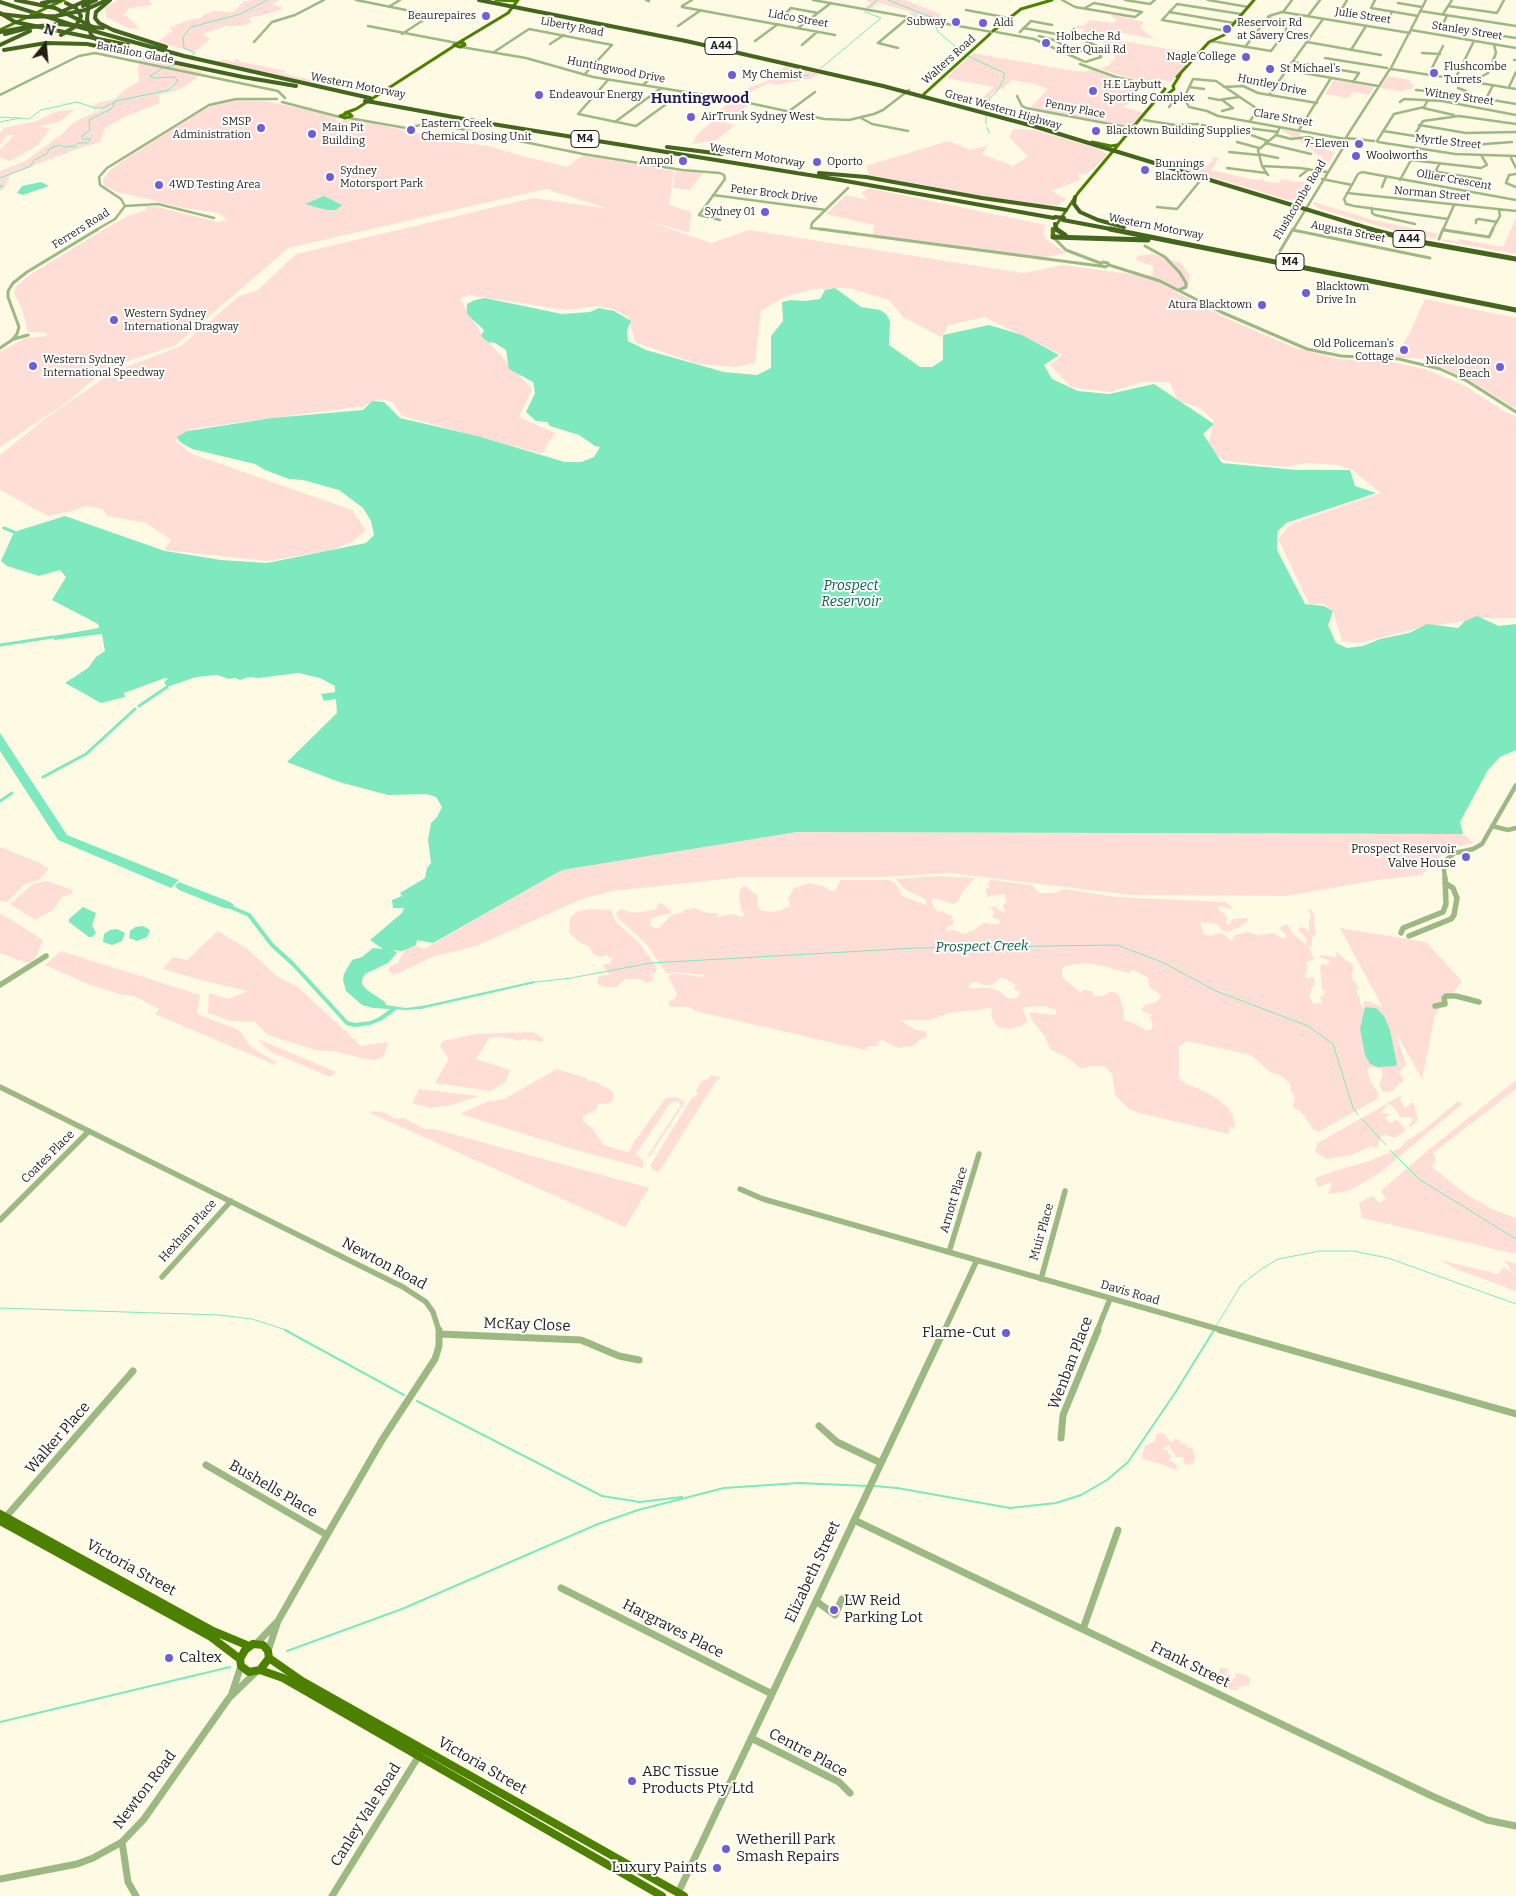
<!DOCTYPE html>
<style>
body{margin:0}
#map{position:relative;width:1516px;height:1896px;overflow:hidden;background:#fffae4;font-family:Bitter,serif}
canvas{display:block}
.north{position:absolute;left:20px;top:20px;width:50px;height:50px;-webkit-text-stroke:4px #fff;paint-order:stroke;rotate:17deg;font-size:14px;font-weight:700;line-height:20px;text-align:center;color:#211f15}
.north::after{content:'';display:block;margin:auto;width:18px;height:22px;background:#211f15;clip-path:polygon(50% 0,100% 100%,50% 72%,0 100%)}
</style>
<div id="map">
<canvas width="1516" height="1896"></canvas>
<div class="north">N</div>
</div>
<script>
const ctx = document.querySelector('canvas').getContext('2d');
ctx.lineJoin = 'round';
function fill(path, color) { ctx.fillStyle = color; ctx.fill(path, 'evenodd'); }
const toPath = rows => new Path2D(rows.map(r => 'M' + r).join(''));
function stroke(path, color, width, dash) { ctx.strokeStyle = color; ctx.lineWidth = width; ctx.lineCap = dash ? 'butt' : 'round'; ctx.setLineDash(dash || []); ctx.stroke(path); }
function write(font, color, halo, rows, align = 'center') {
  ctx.font = font + ' Bitter,serif'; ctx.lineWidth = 4; ctx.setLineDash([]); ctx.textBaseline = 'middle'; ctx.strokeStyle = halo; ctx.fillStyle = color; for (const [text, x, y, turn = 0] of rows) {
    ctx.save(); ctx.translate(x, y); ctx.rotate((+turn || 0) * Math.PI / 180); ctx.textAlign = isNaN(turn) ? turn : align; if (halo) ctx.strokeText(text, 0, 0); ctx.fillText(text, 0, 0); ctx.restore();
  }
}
const green = toPath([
 [118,0,149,0,152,5,130,8,124,14,139,28,130,29,106,17,105,7],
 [256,0,279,0,272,4,284,8,271,13,248,18,252,22,240,26,225,26,202,34,210,39,194,52,158,42,173,30,169,28,189,20,201,18,205,14,214,11,234,12,244,1],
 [866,0,905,0,940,14,940,19,942,20,940,22,910,16,911,12,879,3,870,9,864,8,871,3],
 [1112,14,1144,22,1140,27,1155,39,1108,30,1101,37,1185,52,1184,54,1194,56,1171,82,1158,79,1156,81,1168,84,1163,85,1128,78,1096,67,1102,68,1109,65,1116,57,1112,49,1098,40,1081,33,1085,29,1075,28,1078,25,1083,26,1090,20,1114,23,1117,20,1111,16],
 [973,53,1068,70,1085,72,1092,69,1145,84,1128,104,1122,107,1144,113,1131,127,1030,108,1048,89,1034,84,1012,80,1003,88,992,93,989,102,993,107,992,111,974,106,994,87,946,78],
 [140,57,203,72,188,85,174,91,158,95,160,103,124,117,105,128,100,142,71,151,10,175,5,188,0,191,0,171,25,161,62,134,74,122,102,109,91,108,98,103,115,99,123,91,139,81,138,68],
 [236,58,241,62,287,71,284,73,268,70,331,85,312,84,215,61,225,60,242,64,234,61],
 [785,66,819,74,812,78,777,85,769,83,754,90,741,100,735,99,750,87,767,81],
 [1388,76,1410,80,1410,83,1414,84,1411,90,1405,89,1404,92,1380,88],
 [1334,80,1374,87,1369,95,1353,92,1347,98,1325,94],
 [238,100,265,101,325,113,334,116,337,118,335,120,339,121,349,119,381,125,463,143,489,146,522,156,567,167,583,155,674,171,669,205,691,212,689,233,642,219,711,243,749,230,1023,273,1063,265,1138,275,1153,275,1153,266,1136,260,1137,256,1152,254,1181,263,1189,274,1189,285,1174,291,1228,319,1293,347,1339,359,1392,362,1425,369,1465,386,1507,413,1516,416,1516,618,1485,618,1418,628,1359,643,1342,641,1333,611,1324,604,1309,604,1278,539,1291,524,1381,493,1352,470,1338,465,1306,463,1286,467,1225,461,1207,448,1214,421,1200,408,1177,400,1170,382,1143,382,1109,392,1071,387,1050,365,1062,355,984,317,949,325,941,337,903,317,889,300,849,288,813,289,784,297,761,311,755,363,736,367,698,364,636,343,628,317,613,309,596,306,566,310,469,295,460,299,483,336,532,389,519,417,555,433,542,454,402,416,392,402,379,399,363,406,190,429,175,441,192,454,352,510,366,530,352,542,331,550,267,561,164,550,171,540,146,523,108,516,102,509,85,506,73,511,48,516,0,490,0,455,46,418,113,372,181,346,239,296,258,290,296,254,533,198,609,209,546,189,288,248,176,345,107,368,66,403,0,447,0,352,25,338,47,336,45,332,28,332,22,309,14,293,16,286,28,276,101,231,128,216,146,210,145,206,158,207,218,222,227,220,219,213,184,208,118,192,104,186,103,180,110,170,128,157,201,111,216,104],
 [732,101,748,105,725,123,735,125,717,140,692,144,698,133,712,122,716,113],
 [74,110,61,121,40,126,50,129,38,145,10,161,0,157,0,150,14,135,7,135,0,145,0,133,4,128,36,121,58,111],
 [1014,129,1035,130,1100,149,1107,155,1087,174,1078,174,1080,180,1051,191,1066,199,1057,206,1003,200,869,175,866,166,948,141,971,150,988,145,982,154,1013,166,1028,157,1009,137],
 [1282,129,1300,132,1299,135,1320,149,1335,152,1325,169,1322,164,1318,163,1317,160,1324,158,1315,153,1312,149,1297,139,1289,139,1292,135,1281,131],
 [1211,157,1219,158,1211,170,1251,179,1260,180,1263,178,1265,181,1276,183,1280,183,1281,179,1297,182,1311,181,1319,176,1320,174,1317,172,1322,173,1305,199,1287,200,1185,169,1190,163,1206,166,1213,161],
 [675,171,677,171,703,173,690,190,673,188],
 [869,188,1046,225,1043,233,1046,239,1066,253,1041,258,873,235,874,225,826,214,846,195,868,200,861,193],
 [1314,202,1373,220,1438,234,1435,239,1397,231,1320,209,1313,204],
 [1516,218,1516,254,1442,241,1443,239,1458,242,1459,239,1503,247],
 [1425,299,1516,318,1516,409,1470,381,1448,370,1425,362,1424,359,1395,357,1409,334],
 [797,832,1463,834,1474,843,1450,848,1421,875,1371,881,1287,896,1131,895,950,873,882,877,742,877,612,891,582,899,476,946,435,956,394,975,389,971,389,967,398,963,405,949,415,945,424,949,562,870],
 [0,847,40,863,49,869,37,881,25,884,7,902,0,901],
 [939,876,975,878,963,891,959,900,954,904,933,898,932,903,936,910,938,912,944,911,947,915,950,914,952,916,954,924,946,928,946,931,955,930,963,934,974,930,983,923,998,924,1000,922,998,918,995,919,992,916,995,913,990,908,994,906,1004,913,1005,910,1002,905,1007,903,1004,894,986,897,987,895,985,889,990,887,987,885,991,880,1032,885,1039,893,1055,893,1063,889,1117,897,1226,902,1234,910,1220,906,1216,907,1227,917,1228,920,1225,922,1226,924,1230,925,1232,919,1246,918,1249,922,1242,924,1240,927,1234,929,1230,932,1223,931,1217,924,1201,922,1201,926,1204,934,1211,936,1219,933,1224,934,1231,941,1235,935,1248,932,1258,935,1273,933,1282,938,1285,938,1287,935,1281,931,1280,927,1287,924,1292,933,1305,944,1307,940,1298,929,1303,927,1309,932,1309,921,1311,917,1309,910,1311,909,1315,917,1314,922,1316,934,1312,937,1312,946,1309,947,1314,959,1306,963,1308,967,1305,975,1307,978,1313,977,1315,981,1309,996,1313,1003,1322,1004,1320,997,1324,995,1325,991,1322,990,1320,967,1323,963,1325,965,1330,963,1328,960,1319,957,1322,955,1337,957,1335,951,1347,961,1353,964,1352,978,1359,988,1356,990,1360,999,1360,1004,1365,1009,1360,1029,1365,1055,1370,1064,1376,1008,1365,1007,1363,1004,1365,1001,1371,1002,1383,1008,1340,928,1426,942,1462,981,1435,1015,1422,1079,1396,1033,1406,1065,1399,1072,1404,1080,1392,1091,1383,1092,1379,1085,1383,1074,1381,1069,1370,1067,1367,1070,1372,1084,1378,1093,1377,1099,1318,1132,1312,1128,1303,1114,1293,1107,1295,1096,1291,1092,1290,1083,1282,1076,1270,1072,1251,1055,1187,1041,1179,1047,1179,1079,1186,1084,1199,1089,1216,1098,1227,1107,1233,1115,1235,1127,1229,1127,1229,1134,1139,1113,1129,1109,1115,1095,1112,1074,1104,1066,1091,1066,1082,1069,1068,1058,1050,1049,1044,1035,1031,1019,1030,1012,1056,1015,1056,1010,1044,1006,1027,1007,1022,1009,1028,1021,1021,1026,1010,1029,997,1027,991,1016,992,1008,949,1013,929,1020,900,1020,916,1030,925,1031,927,1035,925,1039,923,1038,912,1046,898,1048,882,1040,876,1042,879,1046,869,1046,865,1050,695,1011,690,1007,670,1007,668,1001,674,1000,677,994,668,976,674,973,703,977,705,975,673,972,667,974,647,945,618,918,616,913,621,909,634,913,653,910,657,908,657,904,663,903,664,906,671,910,671,913,651,918,650,926,658,929,672,915,681,913,684,910,695,908,706,913,717,913,718,917,732,914,743,917,744,913,741,910,739,896,740,889,745,886,758,896,757,903,760,910,769,912,779,911,791,906,788,899,794,888,810,883,825,887,830,891,835,891,841,880,890,880,896,884,902,896,926,905,927,902,925,899,904,889,896,879],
 [1086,963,1109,967,1112,969,1130,973,1130,970,1134,970,1148,978,1149,987,1161,995,1157,1002,1145,1005,1141,1010,1153,1015,1149,1018,1153,1023,1152,1029,1147,1031,1133,1023,1123,1020,1124,1011,1119,995,1112,991,1102,996,1094,996,1092,991,1083,990,1081,993,1062,977,1062,969,1065,966],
 [1002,977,1016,985,1014,989,1020,992,1019,997,1009,999,999,991,989,988,968,988,971,983,977,982,983,985,991,985],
 [47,881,72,890,73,893,62,897,53,910,35,920,10,904,33,884],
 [590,909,611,910,615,921,642,946,653,962,657,969,655,974,650,973,653,976,653,981,646,983,641,979,626,979,616,987,605,987,597,984,599,976,610,975,602,965,610,963,612,959,606,955,601,957,593,954,589,946,580,943,569,932,570,918,576,912],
 [0,913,43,940,35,959,28,963,0,953],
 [218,931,247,949,278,977,299,988,361,1046,388,1042,384,1056,376,1060,367,1059,332,1051,319,1051,268,1035,255,1022,230,1021,208,1013,209,993,228,999,248,991,204,981,163,969,173,957,187,960],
 [61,951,200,995,197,1014,239,1030,250,1046,277,1063,273,1064,155,1014,159,1009,134,996,123,995,90,985,45,965],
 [533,1032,543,1038,542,1042,524,1039,520,1041,503,1037,489,1038,476,1059,510,1070,506,1081,491,1091,435,1083,449,1059,440,1046,443,1041,476,1034],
 [258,1039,336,1072,330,1077,269,1051],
 [557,1069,586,1078,588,1081,594,1081,612,1091,614,1096,611,1103,598,1104,596,1110,583,1116,583,1121,591,1127,604,1145,626,1152,630,1151,634,1142,666,1098,676,1097,685,1102,650,1156,647,1157,681,1105,679,1102,671,1102,636,1154,643,1161,643,1168,576,1150,460,1114,487,1102,504,1099],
 [710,1075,721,1078,716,1081,659,1172,652,1169,650,1165,653,1161,691,1099,698,1094,696,1091,699,1085,702,1081,710,1078],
 [1516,1080,1516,1089,1433,1153,1436,1159,1432,1167,1467,1195,1494,1210,1516,1218,1516,1254,1362,1218,1359,1203,1372,1196,1380,1203,1386,1199,1381,1191,1427,1151],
 [419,1089,479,1096,451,1105,430,1108,412,1103],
 [1402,1095,1400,1100,1406,1109,1407,1106,1413,1102,1418,1120,1411,1127,1408,1126,1414,1119,1409,1117,1400,1117,1395,1108,1388,1104,1381,1113,1391,1114,1386,1117,1389,1123,1397,1120,1406,1130,1395,1138,1383,1134,1378,1143,1379,1146,1375,1148,1371,1146,1351,1155,1326,1159,1315,1151,1318,1143],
 [1458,1101,1462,1104,1381,1172,1349,1191,1329,1194,1332,1182,1318,1187,1315,1178,1337,1170,1370,1161,1400,1148,1405,1142,1426,1128],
 [375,1111,385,1113,396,1119,403,1118,425,1129,434,1129,649,1188,625,1227,370,1113],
 [1440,1260,1497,1274,1504,1267,1515,1276,1504,1260,1516,1264,1516,1291,1456,1269],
 [1162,1432,1172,1443,1174,1439,1180,1440,1181,1444,1186,1444,1187,1447,1193,1449,1195,1458,1193,1464,1187,1465,1183,1462,1184,1457,1176,1457,1169,1445,1163,1449,1169,1451,1167,1453,1171,1455,1171,1458,1169,1460,1177,1465,1176,1470,1161,1464,1143,1459,1142,1456,1145,1446,1155,1441,1157,1433,1160,1434],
 [1220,1667,1227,1669,1228,1672,1225,1674,1233,1675,1230,1676,1231,1680,1236,1677,1235,1675,1236,1673,1248,1676,1250,1679,1249,1686,1246,1685,1238,1687,1238,1690,1233,1690,1224,1687,1223,1682,1227,1680,1224,1678,1206,1677,1208,1672,1219,1674]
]);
const water = toPath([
 [41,182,49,186,23,195,17,193,22,186],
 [324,196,342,205,336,210,327,210,305,204],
 [835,288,861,307,880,310,886,314,890,321,889,345,920,367,932,367,943,360,943,335,989,325,1022,335,1059,355,1044,365,1052,379,1078,391,1109,394,1154,384,1214,424,1203,434,1222,463,1297,470,1350,470,1355,486,1376,493,1286,523,1277,532,1277,550,1305,604,1324,606,1333,611,1328,625,1336,643,1347,648,1363,646,1380,639,1409,633,1427,624,1458,628,1465,621,1477,616,1499,626,1516,624,1516,750,1500,757,1488,770,1460,822,1463,834,797,832,562,870,433,943,417,940,416,945,407,949,401,951,393,950,397,953,388,963,365,974,362,980,362,984,367,990,385,1002,386,1005,406,1008,427,1005,534,981,535,983,421,1009,407,1010,373,1008,362,1005,346,991,343,980,344,974,352,960,362,957,373,948,383,949,370,940,402,913,404,908,393,908,392,900,402,896,400,893,425,878,427,868,431,863,428,840,431,823,437,817,442,807,436,797,426,794,388,795,339,782,287,762,337,713,336,699,324,701,321,694,335,692,335,686,320,678,298,673,258,678,249,677,240,680,235,678,229,679,217,675,196,677,167,687,164,682,168,679,165,678,124,693,125,697,101,703,65,683,88,668,96,657,105,651,102,634,54,640,53,636,99,628,98,624,52,600,66,577,60,570,39,576,7,566,1,561,14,532,65,516,165,551,221,560,267,563,366,543,374,535,371,521,363,508,339,490,303,480,289,479,265,470,255,464,192,449,180,442,177,437,187,431,201,429,272,418,363,410,372,401,384,402,400,418,477,436,565,462,581,462,594,457,600,447,595,446,579,435,550,426,547,422,536,421,526,412,535,393,533,382,509,369,506,350,495,343,488,342,481,336,484,330,467,314,467,304,475,300,485,298,562,314,590,312,599,308,614,311,631,321,627,330,628,341,646,350,724,372,757,375,771,368,771,336,783,321,782,302,791,300,805,301,820,299,825,290],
 [0,733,67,835,179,880,171,888,58,840,0,751],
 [179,882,230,902,234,905,231,909,224,908,179,890,175,886],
 [83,907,96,913,92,925,96,933,92,937,89,937,69,922,69,919],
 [143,926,150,930,147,937,137,941,129,938,130,931,135,927],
 [117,929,125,933,122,941,112,945,103,942,104,934,110,930],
 [1365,1007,1376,1008,1384,1016,1390,1030,1397,1064,1396,1066,1378,1067,1370,1064,1365,1055,1360,1029]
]);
const streamFar1 = toPath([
 [888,0,936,19,935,25,938,32,965,54],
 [868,8,877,0],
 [191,56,195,53,184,48,183,37,191,27,241,14,267,0],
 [968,56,1004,73,1004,79,999,88,989,100,991,111],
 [167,67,175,65],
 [821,68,881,18,865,12,866,10],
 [800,77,809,75],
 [986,115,986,124],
 [0,117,19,118],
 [0,122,20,118,29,119,41,110,77,102,95,108,103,108,115,102],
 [987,127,989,133],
 [0,178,31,166,34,160,47,154,49,149,59,145,65,147,75,146,78,143,87,143,91,139,83,139,82,136,90,130,89,120,111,109,116,101,169,90,178,81,175,77,154,78,150,76,163,68],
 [0,185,3,186,0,188],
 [535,982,571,978,651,963,916,948,1117,945,1162,962,1216,991,1308,1026,1333,1044,1353,1108,1358,1115],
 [1362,1119,1386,1145],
 [1390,1150,1419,1179,1516,1239],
 [0,1308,220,1315,252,1319,289,1331],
 [1216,1326,1241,1285,1260,1270,1278,1259,1320,1251,1353,1251,1388,1258,1516,1304]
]);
const stream = toPath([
 [285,1330,404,1395],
 [417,1401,602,1496,640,1502,682,1497],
 [874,1486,897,1488,1010,1508,1056,1503,1081,1495,1107,1480,1128,1462,1175,1393,1214,1330],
 [287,1651,402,1609,598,1524,638,1510,724,1488,799,1483,868,1486],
 [0,1722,230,1667]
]);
const canalFar1 = toPath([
 [4,528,14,532],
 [0,645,53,637],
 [139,706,167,687],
 [43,777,86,754,135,709],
 [0,801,12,793]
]);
const canal = toPath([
 [228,906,249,915,272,945,293,964,347,1023,355,1025,370,1023,380,1019,394,1009]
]);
const minorFar4 = toPath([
 [356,0,431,15,402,34],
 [646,0,649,1],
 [813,0,992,32],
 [1062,0,1075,7,1135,17,1142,12,1094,3,1085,8],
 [1125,0,1150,4,1155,0],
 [1208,0,1248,7],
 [1347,0,1340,12,1385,19,1388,19,1392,12],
 [1375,0,1371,8,1418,16],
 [1398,3,1422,7],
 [390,6,400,0],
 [682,6,692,0],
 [1448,6,1497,13,1504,0],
 [682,7,835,35],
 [966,10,1009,18],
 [1420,11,1516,26],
 [1169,12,1234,23],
 [1283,12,1292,0],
 [785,14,791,8,818,13],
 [1443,14,1452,0],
 [1447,15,1442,27,1516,38],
 [1308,16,1320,0],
 [368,26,457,43],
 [678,26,701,10],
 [798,28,831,3],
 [1023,28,1079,38,1097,46,1101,57,1085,62],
 [1411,30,1516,48],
 [1227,31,1162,20,1177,4,1241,14],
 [996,32,1034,39,1083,61],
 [1020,32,1031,21,1052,25],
 [1039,36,1054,40,1075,52,1099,49],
 [1067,36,1074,29],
 [755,41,778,24],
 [1211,41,1271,51,1286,31,1286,22,1268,18],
 [254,42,272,22,295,15,324,0],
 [1307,42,1381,55],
 [550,44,564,35],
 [802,45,817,32],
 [461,47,526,58,593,77,735,100,824,119,849,120,874,114,883,110,909,90],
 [1245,47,1269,16,1282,12,1410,33],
 [898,48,878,43,909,17],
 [1351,50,1366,26],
 [494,52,529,29,612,45,584,75],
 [1422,53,1440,54],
 [1325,58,1387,68],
 [1514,60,1516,60],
 [1292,62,1359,73,1353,82],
 [1080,64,1116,77,1164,88],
 [1391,68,1426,0],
 [1391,69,1457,79],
 [1286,70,1378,86],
 [1429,74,1443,46],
 [1456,77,1474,41],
 [1455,79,1516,89],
 [608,80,578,114,636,126,683,92],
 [1477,82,1479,78,1488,73,1496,53,1494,45],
 [643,85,654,75],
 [1189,87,1204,89],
 [1224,87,1243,86,1258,93,1317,103],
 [1509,87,1516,72],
 [1458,88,1466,91,1464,95],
 [1416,90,1452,93,1516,104],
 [0,95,79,56,95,53,278,91,285,98],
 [1269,95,1323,19],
 [1017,96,1022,106,1026,108,1136,129],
 [1209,98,1219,100,1239,97],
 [1486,99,1493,85],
 [1222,100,1233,108,1222,111],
 [282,102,340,117],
 [1400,102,1404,99,1442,101,1516,115],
 [1169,107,1173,102,1177,101],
 [1423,108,1454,115],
 [788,112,815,92],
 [349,118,406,128,431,123,583,154,682,170,720,173,724,175,725,179,699,215,720,220],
 [861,118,872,124,908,131],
 [1144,120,1175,125,1198,124],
 [1250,121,1258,110,1256,108,1216,81,1193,79,1184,98,1189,107,1207,111,1218,116,1345,139],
 [615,122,661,88],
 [1202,125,1227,130],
 [1419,125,1466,133,1516,132],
 [1248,128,1278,132],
 [1299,130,1331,78],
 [1383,131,1472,145,1512,142],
 [1251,135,1268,141],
 [1276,135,1291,139,1309,137,1324,142],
 [1414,136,1423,121,1459,116,1516,124],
 [1347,138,1374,141],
 [1345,139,1390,69],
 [1377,141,1394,114,1424,107,1428,100],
 [1237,142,1259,148],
 [1378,142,1455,154,1516,156],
 [1265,143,1311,154],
 [1229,152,1259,155],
 [1258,154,1278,158],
 [1510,156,1516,168],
 [1440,163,1436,170,1438,172,1481,179],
 [1262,166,1300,168,1327,172],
 [1227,168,1266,173],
 [1516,174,1509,175,1506,183,1516,187],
 [1268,175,1262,166,1258,150,1276,135,1280,127],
 [1300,176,1309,169],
 [1322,179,1352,185],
 [1400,180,1411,160,1481,168,1487,165,1481,155],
 [1382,187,1386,177],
 [1347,193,1516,211],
 [713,195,826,210],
 [125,206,121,199,100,185,99,177,107,168,209,105,236,99,277,99],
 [125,206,158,204,214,218],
 [1157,207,1177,209,1204,176],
 [1372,208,1372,213,1375,215,1415,224],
 [1448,219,1354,206,1346,204,1344,199,1358,174,1362,172,1516,200],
 [1476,223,1476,220,1479,219,1497,222],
 [96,230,115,219,125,206],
 [829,230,811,228,812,223,848,188],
 [1293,230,1295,230],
 [1293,230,1349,138],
 [1443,230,1454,205],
 [1444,230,1447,230],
 [1492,230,1500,216,1499,210]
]);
const minorFar3 = toPath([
 [820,229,1100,266],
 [1293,230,1430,258],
 [1444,230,1489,237,1493,229],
 [1053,237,1066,250,1100,263],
 [1439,239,1443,229],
 [1145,246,1165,257,1180,273,1186,283,1186,287,1179,290],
 [1280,251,1293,229],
 [1103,262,1108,263,1109,265,1105,267,1099,265,1103,262],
 [1109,265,1160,281,1221,312,1307,349,1341,356,1399,359,1440,369,1467,381,1516,412],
 [14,339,28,335],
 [0,348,12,340,17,334,19,327,8,297,8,291,13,283,27,272,98,229]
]);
const minorFar2 = toPath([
 [1492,826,1508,830,1516,828],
 [1445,879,1444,869,1447,859,1455,853,1473,849,1482,844,1516,785]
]);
const minorFar1 = toPath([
 [1401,933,1403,928,1443,912,1446,904,1445,878],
 [1409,936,1451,919,1454,915,1457,898,1453,888,1445,883],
 [0,985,46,956],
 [1435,1006,1445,1004,1444,998,1446,996,1456,996,1479,1002],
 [0,1087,403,1287,426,1302,433,1312,439,1331],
 [740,1189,763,1199,1225,1331],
 [0,1220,89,1131],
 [949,1252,979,1154],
 [162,1277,231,1201],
 [1041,1279,1065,1191],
 [944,1331,977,1260],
 [1097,1331,1110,1299]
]);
const minor = toPath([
 [1220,1330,1516,1414],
 [440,1334,581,1340,619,1356,639,1360],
 [819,1426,837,1442,881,1463],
 [1061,1438,1063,1415,1098,1330],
 [206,1465,327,1535],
 [4,1519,133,1371],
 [854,1520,1434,1797,1487,1820,1516,1826],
 [561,1588,772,1694],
 [816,1601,835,1615,842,1599,853,1603],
 [1083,1629,1118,1530],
 [256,1644,276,1623],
 [268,1651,278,1621,327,1535,382,1440,435,1359,439,1346,439,1330],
 [232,1693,241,1666],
 [751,1738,839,1782,850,1793],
 [122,1842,128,1882,136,1896],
 [0,1879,77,1864,93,1858,122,1842,144,1819,229,1698,255,1673],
 [678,1893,944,1330],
 [332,1896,420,1754]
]);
const majorFar2 = toPath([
 [496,0,517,1],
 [40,11,64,0],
 [0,30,25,18],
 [993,31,1021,9,1052,0],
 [458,43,508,13,518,0],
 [459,43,464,43,465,45,460,47,454,45,459,43],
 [1177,77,1209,42,1224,35,1254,0],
 [924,94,990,34],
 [1163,98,1174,89,1173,86,1180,75],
 [345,113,356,109,454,46],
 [349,113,352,116,345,118,340,116,349,113],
 [1092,142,1111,146,1117,145],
 [1053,230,1078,193,1165,89]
]);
const majorFar1 = toPath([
 [1053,229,1053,237]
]);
const major = toPath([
 [0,1514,213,1631,249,1646],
 [0,1521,211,1637,240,1659],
 [253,1644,263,1645,268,1651,269,1658,260,1670,249,1672,241,1666,240,1659,245,1650,253,1644],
 [269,1658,302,1681,684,1896],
 [260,1670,283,1678,662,1896]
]);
const highwayFar1 = toPath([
 [16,0,55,8,95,28],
 [110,0,96,12,95,18,99,23,113,30,166,47],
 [479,0,686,41,883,86,1033,126,1374,230],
 [0,2,79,27,184,56,370,98],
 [42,3,59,0],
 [66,3,76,8,81,16],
 [0,13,15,22,128,45],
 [87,19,89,0],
 [0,32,27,27],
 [0,45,30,31],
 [4,50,46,43,87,44,243,77,296,86],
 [372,102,486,123,840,180,1054,218],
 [667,147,722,154],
 [819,173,866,177,982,198,1066,210],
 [1075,197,1074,204,1080,212,1098,220,1124,227],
 [1063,220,1116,230],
 [1055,224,1057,230]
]);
const highway = toPath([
 [1056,229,1065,235],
 [1110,229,1516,310],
 [1369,229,1415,241,1516,259],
 [1053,237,1148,240]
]);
const majorBridge = toPath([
 [25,18,40,11]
]);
const highwayBridge = toPath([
 [83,6,96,0],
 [61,12,85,1],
 [0,14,27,17,56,16,85,10,107,0],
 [87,19,91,35,101,43],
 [5,34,32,27,58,24,103,28],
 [61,35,76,26,81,16],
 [365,101,372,102],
 [1055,217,1064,218]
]);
const markers = [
 [486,16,5,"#6f5ed8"],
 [956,22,5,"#6f5ed8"],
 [983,23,5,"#6f5ed8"],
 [1227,29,5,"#6f5ed8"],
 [1046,43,5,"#6f5ed8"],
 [1246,57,5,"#6f5ed8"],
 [1270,69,5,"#6f5ed8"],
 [1434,73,5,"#6f5ed8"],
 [732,75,5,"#6f5ed8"],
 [1093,91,5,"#6f5ed8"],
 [539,95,5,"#6f5ed8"],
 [691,117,5,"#6f5ed8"],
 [261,128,5,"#6f5ed8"],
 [411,130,5,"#6f5ed8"],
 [1096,131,5,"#6f5ed8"],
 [312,134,5,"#6f5ed8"],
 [1359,144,5,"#6f5ed8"],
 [1356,156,5,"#6f5ed8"],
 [683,161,5,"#6f5ed8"],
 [817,162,5,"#6f5ed8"],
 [1145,170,5,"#6f5ed8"],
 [330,177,5,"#6f5ed8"],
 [159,185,5,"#6f5ed8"],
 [765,212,5,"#6f5ed8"],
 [1306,293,5,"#6f5ed8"],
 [1262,305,5,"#6f5ed8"],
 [114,320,5,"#6f5ed8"],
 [1404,350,5,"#6f5ed8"],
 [33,366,5,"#6f5ed8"],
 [1500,367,5,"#6f5ed8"],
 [1466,857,5,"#6f5ed8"],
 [1006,1333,5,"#6f5ed8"],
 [834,1610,5,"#6f5ed8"],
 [169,1658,5,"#6f5ed8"],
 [632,1781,5,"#6f5ed8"],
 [726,1849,5,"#6f5ed8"],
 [717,1868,5,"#6f5ed8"]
];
const farPoinames = [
 ["Beaurepaires",476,16,"right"],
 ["Subway",946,22,"right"],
 ["Aldi",993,23],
 ["Reservoir Rd",1237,23],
 ["at Savery Cres",1237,36],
 ["Holbeche Rd",1056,37],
 ["after Quail Rd",1056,50],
 ["Nagle College",1236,57,"right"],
 ["Flushcombe",1444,67],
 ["Turrets",1444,80],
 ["St Michael's",1280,69],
 ["My Chemist",742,75],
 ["H.E Laybutt",1103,85],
 ["Sporting Complex",1103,98],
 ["Endeavour Energy",549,95],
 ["AirTrunk Sydney West",701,117],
 ["SMSP",251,122,"right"],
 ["Administration",251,135,"right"],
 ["Eastern Creek",421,124],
 ["Chemical Dosing Unit",421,137],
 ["Main Pit",322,128],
 ["Building",322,141],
 ["Blacktown Building Supplies",1106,131],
 ["7-Eleven",1349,144,"right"],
 ["Woolworths",1366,156],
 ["Ampol",673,161,"right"],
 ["Oporto",827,162],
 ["Bunnings",1155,164],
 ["Blacktown",1155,177],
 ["Sydney",340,171],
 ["Motorsport Park",340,184],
 ["4WD Testing Area",169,185],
 ["Sydney 01",755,212,"right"],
 ["Blacktown",1316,287],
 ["Drive In",1316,300],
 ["Atura Blacktown",1252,305,"right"],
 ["Western Sydney",124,314],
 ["International Dragway",124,327],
 ["Old Policeman's",1394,344,"right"],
 ["Cottage",1394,357,"right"],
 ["Western Sydney",43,360],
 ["International Speedway",43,373],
 ["Nickelodeon",1490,361,"right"],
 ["Beach",1490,374,"right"]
];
const farStreetnames = [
 ["Julie Street",1363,16,9],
 ["Lidco Street",798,19,10],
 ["Liberty Road",572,27,11],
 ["Stanley Street",1467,31,9],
 ["Battalion Glade",135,53,11],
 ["Walters Road",949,60,-42],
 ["Huntingwood Drive",616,70,11],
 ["Huntley Drive",1272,85,12],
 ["Western Motorway",358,86,11],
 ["Witney Street",1459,97,8],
 ["Penny Place",1075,109,11],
 ["Great Western Highway",1003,110,16],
 ["Clare Street",1283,118,10],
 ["Myrtle Street",1448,142,6],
 ["Western Motorway",757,156,10],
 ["Ollier Crescent",1454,180,10],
 ["Peter Brock Drive",774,194,7],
 ["Norman Street",1432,194,5],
 ["Flushcombe Road",1300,200,-59],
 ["Western Motorway",1156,227,11],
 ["Ferrers Road",81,229,-32],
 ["Augusta Street",1348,232,11]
];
const shields = [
 [721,46,32],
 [585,139,28],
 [1409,239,32],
 [1290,262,28]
];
const shieldNames = [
 ["A44",721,46],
 ["M4",585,139],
 ["A44",1409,239],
 ["M4",1290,262]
];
const poiNames = [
 ["Prospect Reservoir",1456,850],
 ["Valve House",1456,864]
];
const streetNames = [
 ["Coates Place",48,1157,-45],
 ["Arnott Place",954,1200,-73],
 ["Hexham Place",188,1231,-48],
 ["Muir Place",1042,1232,-74],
 ["Davis Road",1130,1293,16]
];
const waterNames = [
 ["Prospect",851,586],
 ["Reservoir",851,602],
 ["Prospect Creek",982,947,-1]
];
const farDistrictnames = [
 ["Huntingwood",700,99]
];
const nearStreetnames = [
 ["Newton Road",384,1264,28],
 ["McKay Close",527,1325,2],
 ["Wenban Place",1071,1363,-69],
 ["Walker Place",58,1438,-49],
 ["Bushells Place",273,1489,30],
 ["Victoria Street",131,1568,29],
 ["Elizabeth Street",813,1572,-65],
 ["Hargraves Place",673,1629,27],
 ["Frank Street",1190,1665,26],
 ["Centre Place",808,1753,28],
 ["Victoria Street",482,1766,30],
 ["Newton Road",145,1790,-53],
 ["Canley Vale Road",366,1815,-58]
];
const nearPoinames = [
 ["Flame-Cut",996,1333,"right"],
 ["LW Reid",844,1601],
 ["Parking Lot",844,1618],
 ["Caltex",179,1658],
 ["ABC Tissue",642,1772],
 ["Products Pty Ltd",642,1789],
 ["Wetherill Park",736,1840],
 ["Smash Repairs",736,1857],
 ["Luxury Paints",707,1868,"right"]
];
fill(green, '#ffded8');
fill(water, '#7ee8be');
stroke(streamFar1, '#7ee8be', 1);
stroke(stream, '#7ee8be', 2);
stroke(canalFar1, '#7ee8be', 3);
stroke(canal, '#7ee8be', 4);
stroke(minorFar4, '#9cb984', 2.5);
stroke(minorFar3, '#9cb984', 3);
stroke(minorFar2, '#9cb984', 4.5);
stroke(minorFar1, '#9cb984', 5.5);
stroke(minor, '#9cb984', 7);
stroke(majorFar2, '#4e8000', 3);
stroke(majorFar1, '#4e8000', 4.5);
stroke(major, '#4e8000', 8);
stroke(highwayFar1, '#43651e', 4);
stroke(highway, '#43651e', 5);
stroke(majorBridge, '#4e8000', 3);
stroke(highwayBridge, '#43651e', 4);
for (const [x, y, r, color] of markers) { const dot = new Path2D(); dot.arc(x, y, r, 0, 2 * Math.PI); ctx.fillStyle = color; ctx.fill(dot); stroke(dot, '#fff', 2); }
write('11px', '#211f15', '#fff', farPoinames, 'left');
write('11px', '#211f15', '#fff', farStreetnames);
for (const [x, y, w] of shields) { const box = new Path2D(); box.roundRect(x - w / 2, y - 8.5, w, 17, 4); ctx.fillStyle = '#fff'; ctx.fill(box); stroke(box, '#211f15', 1); }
write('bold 11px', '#211f15', null, shieldNames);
write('12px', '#211f15', '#fff', poiNames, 'right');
write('12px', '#211f15', '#fff', streetNames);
write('italic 14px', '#076046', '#fff', waterNames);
write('bold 15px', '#271e58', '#fff', farDistrictnames);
write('15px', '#211f15', '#fff', nearStreetnames);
write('15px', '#211f15', '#fff', nearPoinames, 'left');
</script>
